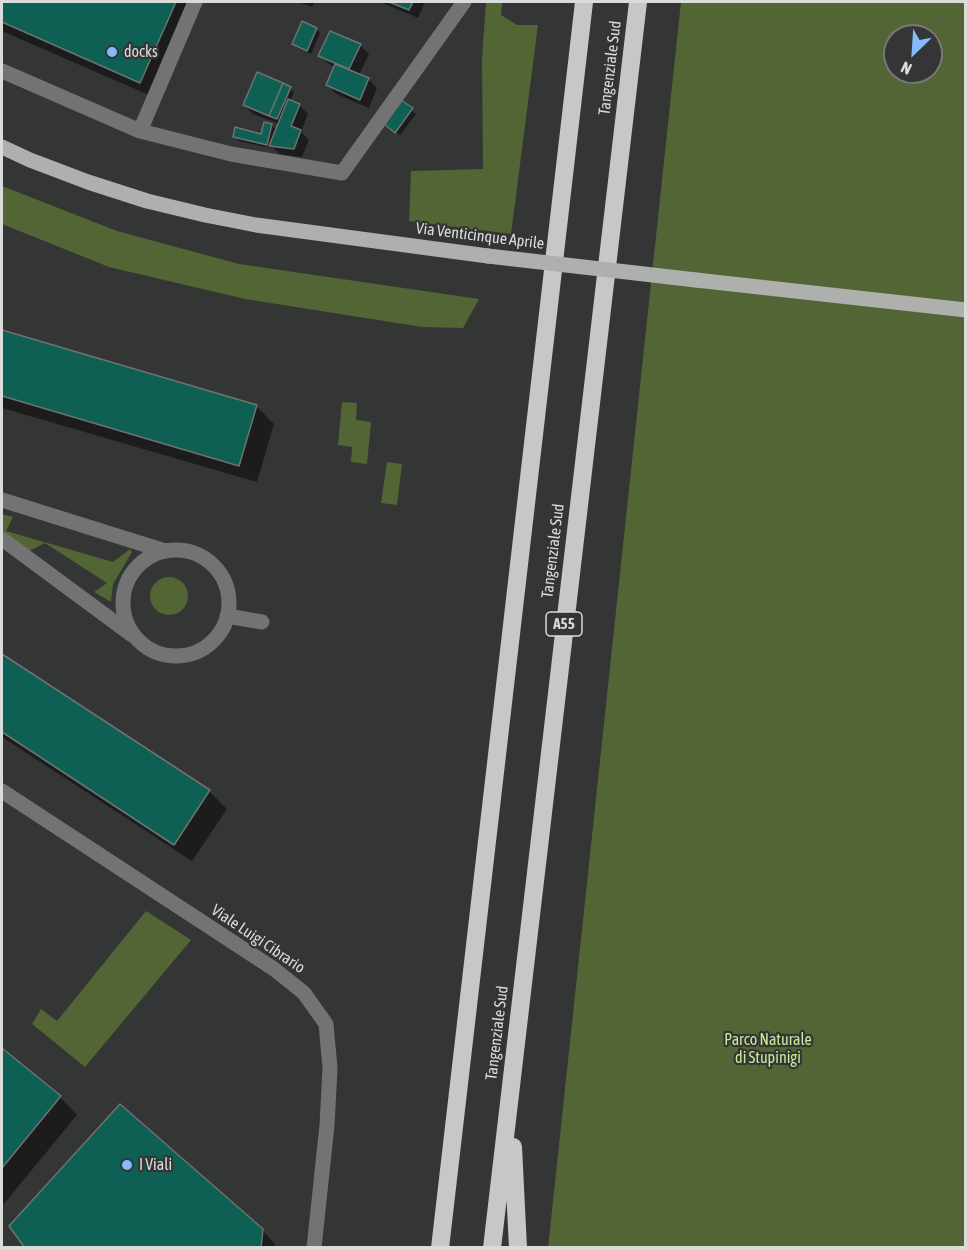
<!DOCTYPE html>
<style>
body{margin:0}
#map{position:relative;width:967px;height:1249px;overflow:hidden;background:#333634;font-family:"Asap Condensed",sans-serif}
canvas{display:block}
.frame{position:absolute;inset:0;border:3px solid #dadcdb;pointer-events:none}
.north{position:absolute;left:883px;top:24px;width:60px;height:60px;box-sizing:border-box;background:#333634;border:2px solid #767877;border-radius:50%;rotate:205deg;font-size:16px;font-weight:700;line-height:24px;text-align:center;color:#dadcdb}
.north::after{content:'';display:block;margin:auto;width:21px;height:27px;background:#85bbfb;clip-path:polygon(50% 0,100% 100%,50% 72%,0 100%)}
</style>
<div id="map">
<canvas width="967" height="1249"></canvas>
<div class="frame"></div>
<div class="north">N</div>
</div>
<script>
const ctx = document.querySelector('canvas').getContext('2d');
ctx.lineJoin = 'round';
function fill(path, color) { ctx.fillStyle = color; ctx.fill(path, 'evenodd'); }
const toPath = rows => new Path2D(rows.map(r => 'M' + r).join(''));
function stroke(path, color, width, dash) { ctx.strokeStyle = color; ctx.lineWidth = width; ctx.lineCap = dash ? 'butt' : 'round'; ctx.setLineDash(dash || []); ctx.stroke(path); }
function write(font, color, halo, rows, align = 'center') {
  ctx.font = font + ' "Asap Condensed",sans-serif'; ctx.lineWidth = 4.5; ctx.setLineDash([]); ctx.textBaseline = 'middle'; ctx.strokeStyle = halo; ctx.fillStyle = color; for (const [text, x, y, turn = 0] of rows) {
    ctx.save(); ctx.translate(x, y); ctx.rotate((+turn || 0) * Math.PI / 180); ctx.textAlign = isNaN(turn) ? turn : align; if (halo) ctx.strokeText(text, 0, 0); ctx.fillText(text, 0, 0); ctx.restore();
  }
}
const green = toPath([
 [486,2,502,2,501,15,517,25,538,25,511,234,409,221,411,171,483,169,482,59],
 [681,2,965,2,965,1247,548,1248],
 [895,36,931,36,931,72,895,72],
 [2,186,117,231,239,264,479,299,463,328,422,327,245,299,109,267,2,224],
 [342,402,357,403,356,420,371,422,367,464,351,462,352,447,338,445],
 [387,462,402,464,397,505,381,503],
 [2,514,13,517,6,531,113,562,130,549,132,552,113,584,111,602,94,592,107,583,45,543,29,551,2,533],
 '150 596a19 19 0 1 1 38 0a19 19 0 1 1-38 0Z',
 [146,911,191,940,85,1067,32,1024,41,1009,57,1021]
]);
const shadow = toPath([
 [2,2,201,2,158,99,2,31],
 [298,2,315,2,312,7],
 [380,2,425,2,418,18],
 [316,29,320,33,311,54,297,48,293,44],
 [360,45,369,54,359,75,368,79,377,88,369,108,336,94,328,85,335,67,329,64,320,56],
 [290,88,294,92,290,102,299,105,308,114,301,132,309,140,302,157,279,154,272,147,271,148,239,141,235,136,262,135,265,124,272,126,277,131,280,124,253,114,244,105],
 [401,102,416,114,400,135,390,128],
 [2,332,256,406,274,424,257,482,2,408],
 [2,656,209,791,227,809,192,861,2,737],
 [2,1050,60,1097,77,1115,2,1206],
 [262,1230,275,1244,275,1248,27,1248]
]);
const building = toPath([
 [2,2,176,2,140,83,2,22,2,2],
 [389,2,413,2,409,10,389,2],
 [302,21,317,28,307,51,292,44,302,21],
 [330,31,361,44,349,69,318,56,330,31],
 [335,64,369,78,360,100,326,85,335,64],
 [257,72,283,83,269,116,243,105,257,72],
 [283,83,291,87,277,119,269,116,283,83],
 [288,99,300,104,291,126,301,130,294,149,269,146,288,99],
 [401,100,413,108,395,133,384,124,401,100],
 [264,122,272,124,267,145,233,137,235,127,261,134,264,122],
 [2,330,257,405,239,466,2,396,2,330],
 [2,654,210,790,174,845,2,732,2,654],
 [2,1048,61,1096,2,1168,2,1048],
 [120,1104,263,1229,261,1248,25,1248,9,1226,120,1104]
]);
const minor = toPath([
 [2,71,140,131,231,154,342,173,464,2],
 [140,131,195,2],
 [2,500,165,551],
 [2,539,132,635],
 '123 603a53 53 0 1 1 106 0a53 53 0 1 1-106 0Z',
 [227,616,262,622],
 [2,791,274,969,304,993,326,1024,330,1068,327,1125,314,1248]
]);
const major = toPath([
 [2,147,30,160,88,182,147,201,205,215,256,225,488,256],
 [696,280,966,310]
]);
const highway = toPath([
 [513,1147,518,1248],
 [440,1248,584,2],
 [492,1248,638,2]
]);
const majorBridge = toPath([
 [488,256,696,280]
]);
const markers = [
 [112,52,6,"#85bbfb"],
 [127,1165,6,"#85bbfb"]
];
const shields = [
 [564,624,36]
];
const shieldNames = [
 ["A55",564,624]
];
const poiNames = [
 ["docks",124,52],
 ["I Viali",139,1165]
];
const streetNames = [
 ["Tangenziale Sud",610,68,-83],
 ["Via Venticinque Aprile",480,236,7],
 ["Tangenziale Sud",553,551,-83],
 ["Viale Luigi Cibrario",258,939,34],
 ["Tangenziale Sud",497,1033,-83]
];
const parkNames = [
 ["Parco Naturale",768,1040],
 ["di Stupinigi",768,1058]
];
fill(green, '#546535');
fill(shadow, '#0007');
fill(building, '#0e6054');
stroke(building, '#6f7271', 1.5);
stroke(minor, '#727372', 15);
stroke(major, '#aeb0ae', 15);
stroke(highway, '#c6c8c5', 18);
stroke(majorBridge, '#aeb0ae', 15);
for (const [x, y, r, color] of markers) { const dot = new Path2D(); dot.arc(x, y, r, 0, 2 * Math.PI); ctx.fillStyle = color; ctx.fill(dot); stroke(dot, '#333634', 2); }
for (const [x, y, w] of shields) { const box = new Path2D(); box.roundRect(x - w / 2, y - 12, w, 24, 4.5); ctx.fillStyle = '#333634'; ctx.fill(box); stroke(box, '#dadcdb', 1.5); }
write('bold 15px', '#dadcdb', null, shieldNames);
write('16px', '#dadcdb', '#333634', poiNames, 'left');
write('16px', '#dadcdb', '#333634', streetNames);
write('16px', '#cbe799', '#333634', parkNames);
</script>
